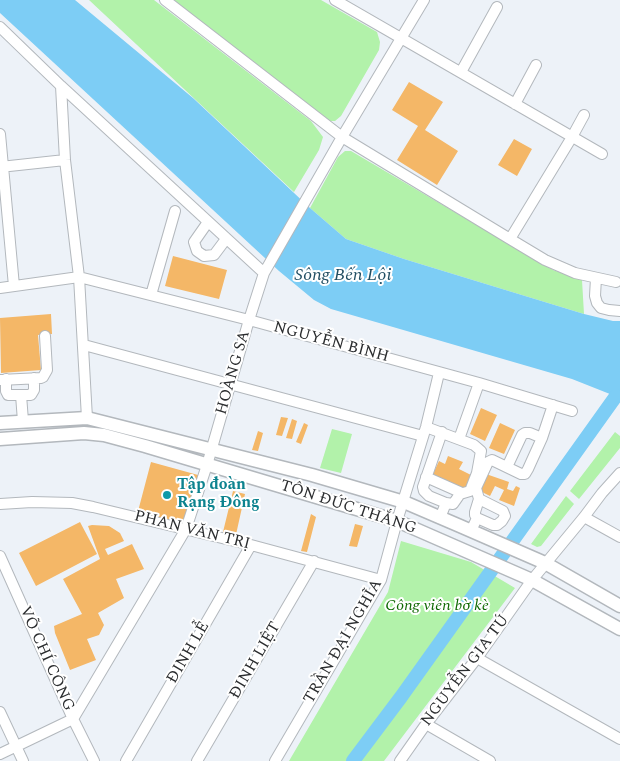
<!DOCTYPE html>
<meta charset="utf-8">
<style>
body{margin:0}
canvas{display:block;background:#edf2f8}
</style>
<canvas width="620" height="761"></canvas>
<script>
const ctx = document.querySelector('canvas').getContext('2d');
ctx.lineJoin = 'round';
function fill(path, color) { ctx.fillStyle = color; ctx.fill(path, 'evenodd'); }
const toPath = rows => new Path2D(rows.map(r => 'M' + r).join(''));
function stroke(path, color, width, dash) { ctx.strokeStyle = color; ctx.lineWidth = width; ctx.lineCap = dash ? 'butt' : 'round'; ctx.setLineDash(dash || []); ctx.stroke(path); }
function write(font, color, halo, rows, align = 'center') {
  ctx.font = font + ' Spectral,serif'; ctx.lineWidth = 4; ctx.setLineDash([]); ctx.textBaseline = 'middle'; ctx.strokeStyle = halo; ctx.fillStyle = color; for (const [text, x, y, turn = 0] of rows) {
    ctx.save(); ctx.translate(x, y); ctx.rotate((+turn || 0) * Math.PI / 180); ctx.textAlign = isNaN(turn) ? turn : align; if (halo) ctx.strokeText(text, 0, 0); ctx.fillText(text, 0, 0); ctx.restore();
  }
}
const green = toPath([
 [89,0,154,0,311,121,323,137,319,150,294,192],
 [170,0,321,0,377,32,380,42,379,50,341,116,335,121,325,121],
 [345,151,351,151,553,270,582,280,584,314,404,259,346,239,310,208,338,157],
 [332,429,352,434,341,473,320,468],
 [615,432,620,436,620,448,579,499,570,491],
 [566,496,574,504,541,546,537,547,531,544],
 [401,541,471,562,515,588,384,761,289,761,388,592]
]);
const water = toPath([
 [0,0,75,0,193,98,310,208,346,239,404,259,584,314,613,321,620,321,620,398,572,379,331,309,314,300,279,271,0,13]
]);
const river = toPath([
 [353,761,401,697,616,396]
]);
const building = toPath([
 [409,82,443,102,425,130,458,151,437,185,397,160,418,126,392,110],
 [514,139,532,149,517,176,498,165],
 [173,256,227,270,219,299,165,286],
 [51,314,52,334,38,335,41,370,1,373,0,318],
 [481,408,497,415,485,441,470,434],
 [281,417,288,418,282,436,276,435],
 [292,419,297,421,292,439,286,438],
 [304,423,308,425,301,444,296,442],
 [500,423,515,430,504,454,489,448],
 [258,431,263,433,258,451,252,450],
 [448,456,463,462,459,469,473,476,464,492,432,476,439,461,445,464],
 [151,462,198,475,183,526,137,515],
 [486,474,509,482,507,489,513,491,516,486,520,488,514,506,499,500,504,490,495,486,490,496,480,491],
 [233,491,245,494,235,539,222,536],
 [311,514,316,517,307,552,301,551],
 [80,522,97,554,36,586,19,553],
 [355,524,363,526,357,547,349,546],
 [92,525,109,526,120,533,124,541,105,549,108,555,132,544,144,569,116,579,124,598,98,613,104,625,99,635,87,639,96,660,70,670,55,633,54,626,82,614,63,579,100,559,88,526]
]);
const minor = toPath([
 [165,0,342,137,510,239,572,137,584,115],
 [335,0,602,154],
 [0,27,61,86,264,273,249,320,207,465,186,529,73,719,0,754],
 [461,72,497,7],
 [61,86,65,160,79,277,87,418],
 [515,104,536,65],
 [0,134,14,286],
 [0,167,65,160],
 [208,222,194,242,197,251,204,256,214,255,226,239],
 [510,239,545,260,575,273,616,282],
 [264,273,342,137,424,0],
 [596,278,595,296,597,303,601,308,609,310,620,311],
 [0,288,79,277,249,320,479,383,572,411],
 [151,295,175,211],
 [84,345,423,436],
 [6,379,6,391,8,395,31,395,34,390,34,378],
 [0,380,41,378,43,377,47,370,45,336],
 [21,395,23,421],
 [426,427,474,445,481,451,477,473,470,491,460,494,453,504,446,503],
 [459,439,479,383],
 [507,467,522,435,525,433,530,433,542,438],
 [426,477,462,493],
 [0,504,32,502,72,503,93,507,251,545,381,580],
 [584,517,620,537],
 [440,518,446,503,429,496,424,491,423,487,442,432],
 [477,518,475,515,475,512,479,499,476,488,488,462,492,460,521,474,525,474,528,469,542,438,553,405],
 [471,531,477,518,493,525,497,525,502,521,505,516,503,511,479,499],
 [0,556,73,719,94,761],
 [477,658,620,739],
 [0,712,23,761],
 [426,724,490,761],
 [126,761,251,545],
 [197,761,314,561],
 [275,761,381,580,397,521,426,427,439,373],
 [400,761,426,724,477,658,532,580,584,517,602,493,620,473]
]);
const major = toPath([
 [0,423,87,418,312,475,404,502,460,526,545,563,620,606],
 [0,439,84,433,104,435,145,446,397,521,532,580,620,629]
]);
const markers = [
 [167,495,5,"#0f9aa8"]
];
const streetNames = [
 ["NGUYỄN BÌNH",331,343,15],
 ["HOÀNG SA",234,373,-74],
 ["TÔN ĐỨC THẮNG",348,508,18],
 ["PHAN VĂN TRỊ",192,531,14],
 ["TRẦN ĐẠI NGHĨA",344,642,-60],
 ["ĐINH LỄ",189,653,-60],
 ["VÕ CHÍ CÔNG",46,659,66],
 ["ĐINH LIỆT",256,661,-60],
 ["NGUYỄN GIA TÚ",466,671,-53]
];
const cultureNames = [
 ["Tập đoàn",177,486],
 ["Rạng Đông",177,504]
];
const parkNames = [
 ["Công viên bờ kè",437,607]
];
const waterNames = [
 ["Sông Bến Lội",343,276]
];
fill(green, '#b2f2aa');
fill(water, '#7dcdf5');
stroke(river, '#7dcdf5', 14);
fill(building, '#f4b767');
stroke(minor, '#b3b8bd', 12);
stroke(major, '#b3b8bd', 15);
stroke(minor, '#fff', 10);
stroke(major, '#fff', 12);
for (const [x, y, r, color] of markers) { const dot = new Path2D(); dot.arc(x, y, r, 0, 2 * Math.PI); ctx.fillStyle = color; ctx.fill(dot); stroke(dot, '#fff', 2); }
write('16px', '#2b2d2f', '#fff', streetNames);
write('bold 16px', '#0d838f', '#fff', cultureNames, 'left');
write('italic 16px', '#0d6800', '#fff', parkNames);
write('italic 18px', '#214e63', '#fff', waterNames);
</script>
